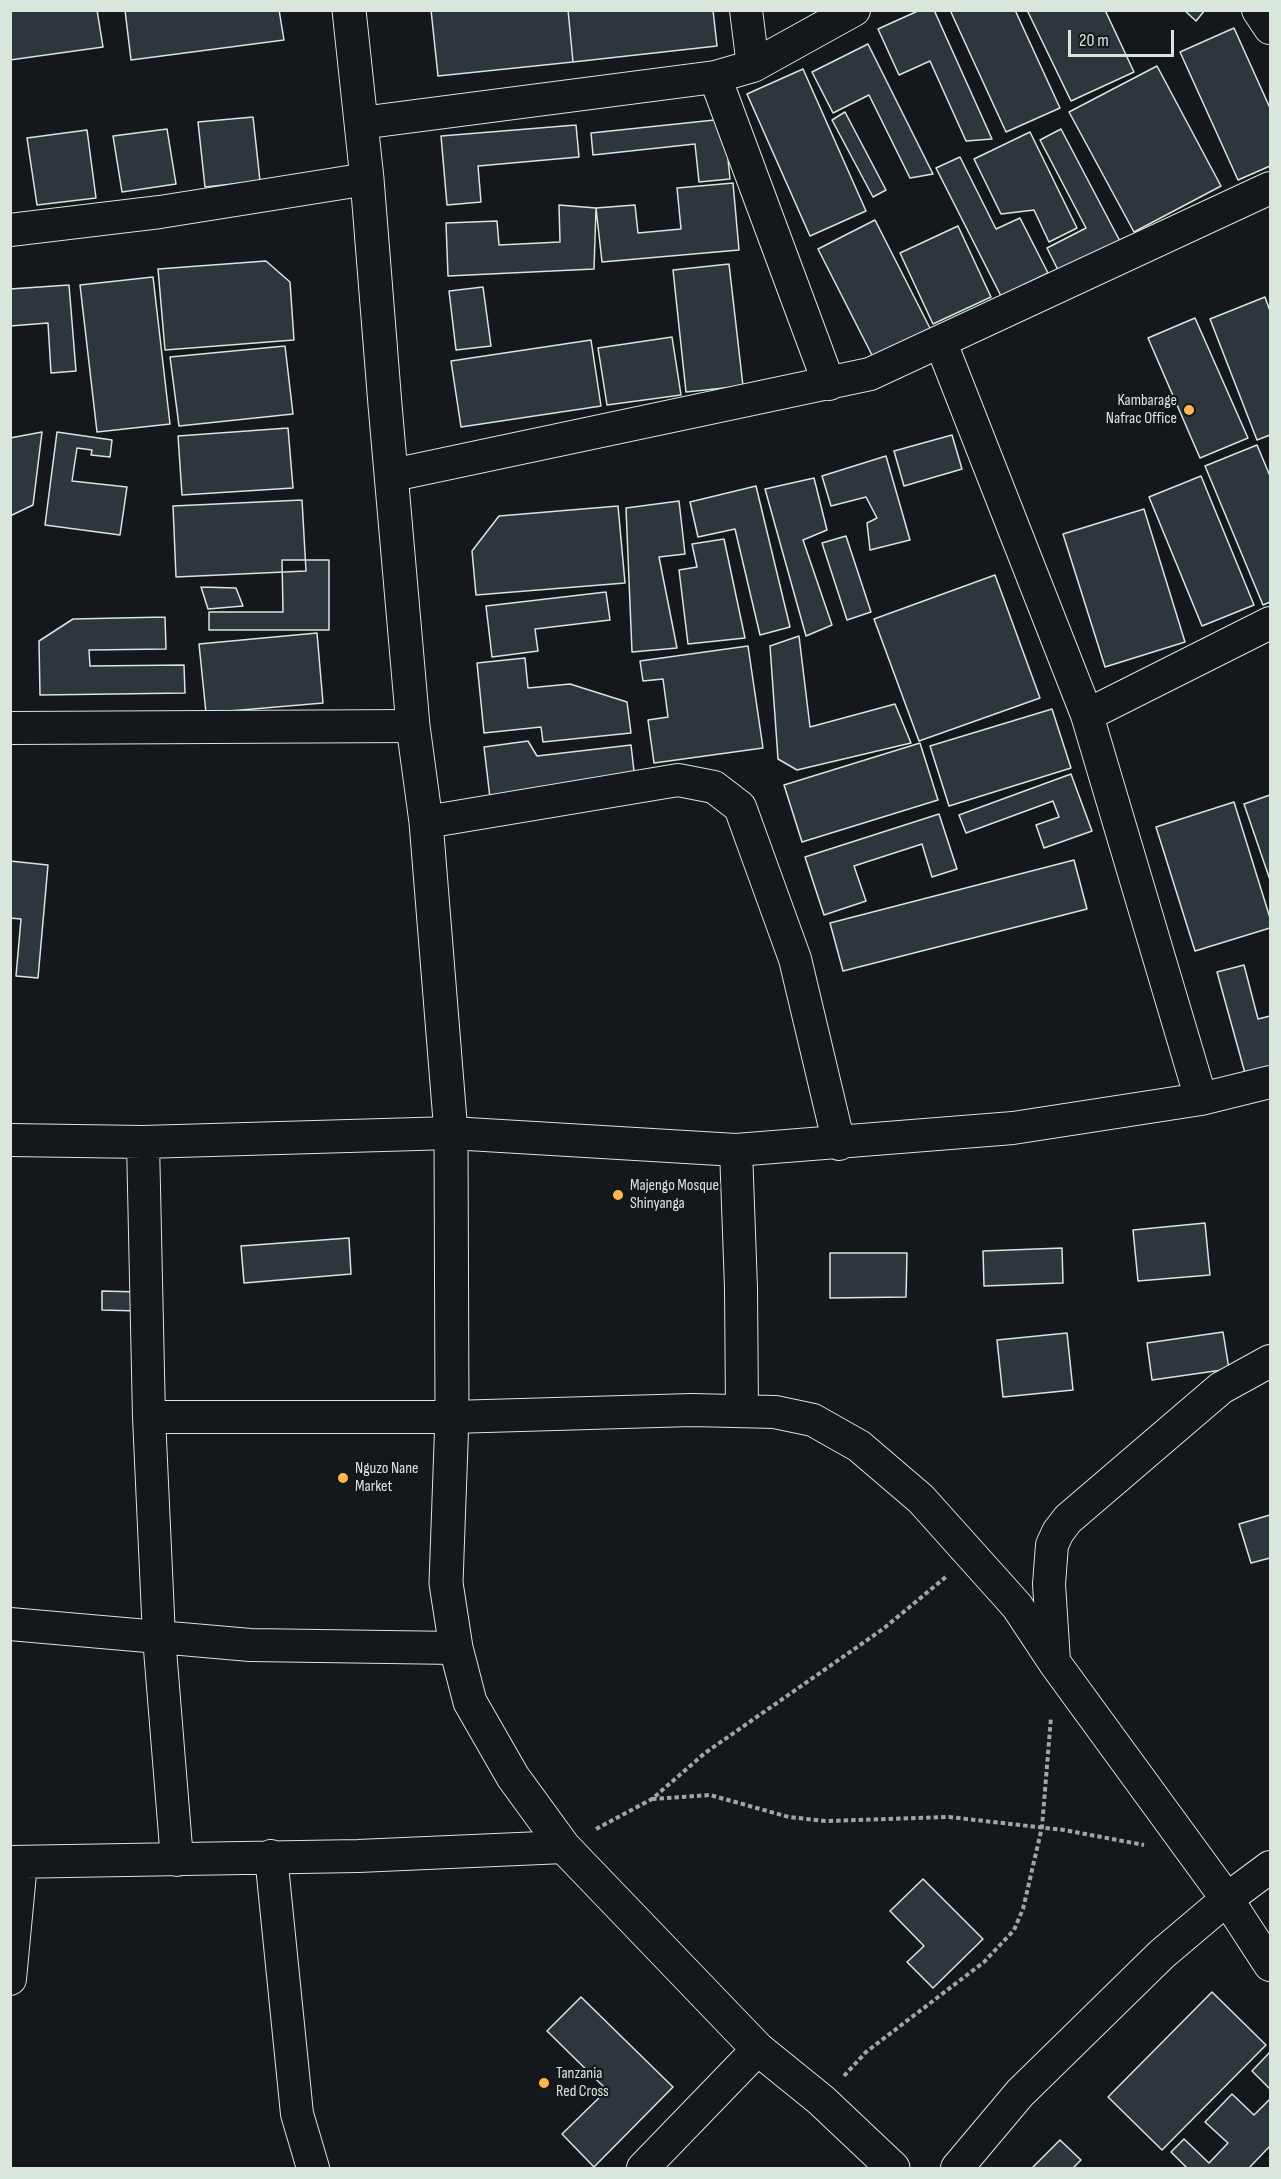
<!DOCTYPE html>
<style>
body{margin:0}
#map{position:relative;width:1281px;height:2179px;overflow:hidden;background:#14181c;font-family:"Sofia Sans Condensed",sans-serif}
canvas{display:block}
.frame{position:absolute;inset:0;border:12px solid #d8e6dc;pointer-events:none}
.scale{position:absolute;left:1068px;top:30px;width:106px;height:27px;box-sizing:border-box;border:3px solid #d8e6dc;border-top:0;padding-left:8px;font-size:18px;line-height:21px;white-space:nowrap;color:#d8e6dc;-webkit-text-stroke:4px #14181c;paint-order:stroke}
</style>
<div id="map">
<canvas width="1281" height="2179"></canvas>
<div class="frame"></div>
<div class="scale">20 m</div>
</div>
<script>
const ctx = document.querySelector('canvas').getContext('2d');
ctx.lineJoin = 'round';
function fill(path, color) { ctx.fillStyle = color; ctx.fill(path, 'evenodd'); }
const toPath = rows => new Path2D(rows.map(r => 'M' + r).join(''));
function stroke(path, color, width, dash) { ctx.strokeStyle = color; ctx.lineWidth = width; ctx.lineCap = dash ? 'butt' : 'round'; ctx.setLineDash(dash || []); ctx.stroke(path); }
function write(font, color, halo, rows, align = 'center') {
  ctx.font = font + ' "Sofia Sans Condensed",sans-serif'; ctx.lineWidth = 4.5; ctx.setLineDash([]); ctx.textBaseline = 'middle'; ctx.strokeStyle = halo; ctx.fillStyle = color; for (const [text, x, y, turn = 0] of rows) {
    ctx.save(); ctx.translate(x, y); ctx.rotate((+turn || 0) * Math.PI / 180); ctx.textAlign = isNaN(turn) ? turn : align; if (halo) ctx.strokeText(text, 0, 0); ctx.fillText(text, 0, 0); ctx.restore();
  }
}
const building = toPath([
 [97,10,103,47,10,60,10,11,97,10],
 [125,10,279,10,284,40,131,60,125,10],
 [431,10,568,10,573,62,438,76,431,10],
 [568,10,713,10,717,46,573,62,568,10],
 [920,10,934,10,992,139,966,141,930,61,899,75,878,29,920,10],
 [950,10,1015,10,1060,108,1006,132,950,10],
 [1027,10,1105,10,1134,72,1071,101,1027,10],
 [1184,10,1205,10,1196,21,1184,10],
 [1234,28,1270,108,1270,166,1238,180,1180,52,1234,28],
 [868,44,933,174,910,178,869,95,833,113,812,72,868,44],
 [1157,66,1221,186,1134,232,1069,112,1157,66],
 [803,69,866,211,810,236,747,94,803,69],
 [845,112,886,190,873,197,832,120,845,112],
 [253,117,260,181,205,187,198,122,253,117],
 [724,119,730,179,699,182,695,144,593,155,591,133,724,119],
 [576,125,579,157,478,166,481,202,447,205,441,136,576,125],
 [167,129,176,184,122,192,113,136,167,129],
 [1061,129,1122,245,1061,276,1047,248,1086,228,1040,140,1061,129],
 [87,130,96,198,37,205,27,138,87,130],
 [1030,132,1077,228,1049,242,1034,210,1001,214,974,159,1030,132],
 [960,157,996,229,1020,218,1048,273,1001,296,936,168,960,157],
 [733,183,739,250,602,262,596,208,635,205,638,233,681,229,677,188,733,183],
 [559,205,596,208,594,269,448,276,446,223,497,221,499,245,560,242,559,205],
 [875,220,934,336,877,365,818,249,875,220],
 [958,226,991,297,933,324,900,253,958,226],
 [266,261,290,282,294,340,165,350,158,269,266,261],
 [729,264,743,386,686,392,673,270,729,264],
 [153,277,170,424,97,432,80,285,153,277],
 [69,285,76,371,51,373,48,323,10,326,10,289,69,285],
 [483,287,491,346,456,350,449,291,483,287],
 [1265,297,1270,311,1270,435,1257,440,1210,319,1265,297],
 [1195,318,1248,438,1200,458,1148,338,1195,318],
 [672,337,681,395,607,405,598,348,672,337],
 [591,340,601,406,461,427,451,361,591,340],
 [285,346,293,414,179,426,170,357,285,346],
 [288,428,293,488,182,495,178,436,288,428],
 [42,432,33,505,10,516,10,438,42,432],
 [57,432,112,440,110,457,91,455,92,450,77,448,72,481,127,487,120,535,45,525,57,432],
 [952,435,962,469,904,486,894,451,952,435],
 [1257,445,1270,476,1270,602,1263,605,1205,466,1257,445],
 [886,456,910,540,870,550,867,523,877,518,866,497,831,506,822,476,886,456],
 [1201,476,1254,605,1202,626,1149,497,1201,476],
 [814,478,827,530,803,540,832,625,806,636,765,489,814,478],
 [756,486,790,627,760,635,735,529,698,537,690,502,756,486],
 [302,500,306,571,176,577,173,506,302,500],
 [679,501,685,554,659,557,677,648,632,652,626,508,679,501],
 [618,506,625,583,476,595,472,551,499,516,618,506],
 [1144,509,1185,642,1105,667,1063,534,1144,509],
 [846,536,871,612,847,620,822,543,846,536],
 [724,539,745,638,688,644,679,570,697,567,692,544,724,539],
 [282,560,329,560,329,630,209,630,209,612,283,612,282,560],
 [995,575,1040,698,919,741,874,619,995,575],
 [201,587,236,588,243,606,208,609,201,587],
 [606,592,610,620,535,629,538,651,492,657,486,606,606,592],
 [165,617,166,649,89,650,90,666,184,665,185,693,40,695,39,641,73,619,165,617],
 [317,633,323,703,206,713,199,644,317,633],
 [799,636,810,727,895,704,911,743,797,770,778,759,770,646,799,636],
 [748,646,763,748,654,763,648,720,668,717,663,679,643,681,640,661,748,646],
 [525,658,528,688,570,684,627,702,631,733,543,742,541,727,484,733,477,663,525,658],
 [1052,709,1071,768,949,806,930,746,1052,709],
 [528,741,537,756,631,745,635,780,490,798,484,747,528,741],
 [920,743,938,800,802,842,784,785,920,743],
 [1071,774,1092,831,1044,848,1036,825,1059,817,1053,801,966,833,959,815,1071,774],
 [1270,795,1270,880,1244,804,1270,795],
 [1234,802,1270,918,1270,928,1195,951,1156,827,1234,802],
 [939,814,957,869,932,877,922,844,854,866,866,901,824,915,805,857,939,814],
 [1074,860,1087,909,843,971,830,923,1074,860],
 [10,861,48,865,38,978,16,976,21,919,10,918,10,861],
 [1244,965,1258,1019,1270,1016,1270,1078,1248,1084,1217,972,1244,965],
 [1205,1223,1210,1275,1138,1281,1133,1230,1205,1223],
 [349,1238,351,1274,244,1283,241,1246,349,1238],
 [1062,1248,1063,1283,984,1286,983,1251,1062,1248],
 [830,1253,907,1253,906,1297,830,1298,830,1253],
 [102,1291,139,1292,139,1311,102,1310,102,1291],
 [1223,1332,1229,1369,1152,1380,1147,1343,1223,1332],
 [1067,1333,1073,1390,1003,1397,997,1340,1067,1333],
 [1270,1515,1270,1558,1251,1563,1239,1524,1270,1515],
 [923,1879,983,1939,933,1988,907,1962,924,1946,890,1911,923,1879],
 [1212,1992,1266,2045,1162,2150,1108,2097,1212,1992],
 [581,1997,673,2087,594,2167,562,2134,607,2090,547,2031,581,1997],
 [1270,2052,1270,2089,1252,2071,1270,2052],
 [1232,2094,1254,2115,1270,2099,1270,2146,1249,2168,1187,2168,1171,2152,1184,2139,1209,2163,1228,2143,1205,2122,1232,2094],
 [1060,2140,1081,2160,1073,2168,1032,2168,1060,2140]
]);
const path = toPath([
 [652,1799,710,1795,789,1817,825,1821,949,1817,1064,1830,1144,1845],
 [596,1829,652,1799,705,1753,883,1629,947,1576],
 [844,2076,866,2052,984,1962,1014,1930,1023,1909,1042,1827,1051,1717]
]);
const street = toPath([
 [746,10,753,66],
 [1258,10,1270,28],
 [715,77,829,384],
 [361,123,715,77,753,66,854,10],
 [10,230,160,212,367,179],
 [941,343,1087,715,1201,1099],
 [393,475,870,374,1270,188],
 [1087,715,1270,623],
 [10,728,413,726],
 [426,822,678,780,714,787,740,807,795,959,839,1144],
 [10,1140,143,1142,451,1133,736,1150,1013,1128,1201,1099,1270,1082],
 [143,1142,149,1417,159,1637,177,1860],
 [736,1150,741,1288,742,1411],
 [149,1417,452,1417,692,1410,775,1412,813,1420,859,1446,921,1499,1017,1606,1054,1662,1227,1899,1270,1965],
 [10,1624,250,1645,456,1648],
 [1054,1661,1049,1584,1052,1545,1058,1532,1068,1519,1221,1388,1270,1361],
 [271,1856,297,2114,313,2168],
 [10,1862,358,1856,564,1847],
 [10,1979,21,1863],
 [643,2168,758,2049],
 [957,2168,1020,2093,1162,1954,1227,1899,1270,1867]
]);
const secondary = toPath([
 [349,10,367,179,385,405,413,726,426,822,451,1133,452,1417,446,1583,456,1648,470,1702,513,1777,564,1847,758,2049,821,2100,893,2168]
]);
const markers = [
 [1189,410,6,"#ffb74d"],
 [618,1195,6,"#ffb74d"],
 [343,1478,6,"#ffb74d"],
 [544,2083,6,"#ffb74d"]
];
const poiNames = [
 ["Kambarage",1177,401,"right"],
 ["Nafrac Office",1177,419,"right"],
 ["Majengo Mosque",630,1186],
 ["Shinyanga",630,1204],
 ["Nguzo Nane",355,1469],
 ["Market",355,1487],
 ["Tanzania",556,2074],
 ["Red Cross",556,2092]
];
fill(building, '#2c363c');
stroke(building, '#d8e6dc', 1.5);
stroke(street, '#d8e6dc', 34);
stroke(secondary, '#d8e6dc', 35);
stroke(path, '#9da8a2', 4, [4.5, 3]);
stroke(street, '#14181c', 32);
stroke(secondary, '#14181c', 33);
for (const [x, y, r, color] of markers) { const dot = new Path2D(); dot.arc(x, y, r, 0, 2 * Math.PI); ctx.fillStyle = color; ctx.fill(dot); stroke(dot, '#14181c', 2); }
write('16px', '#d8e6dc', '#14181c', poiNames, 'left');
</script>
